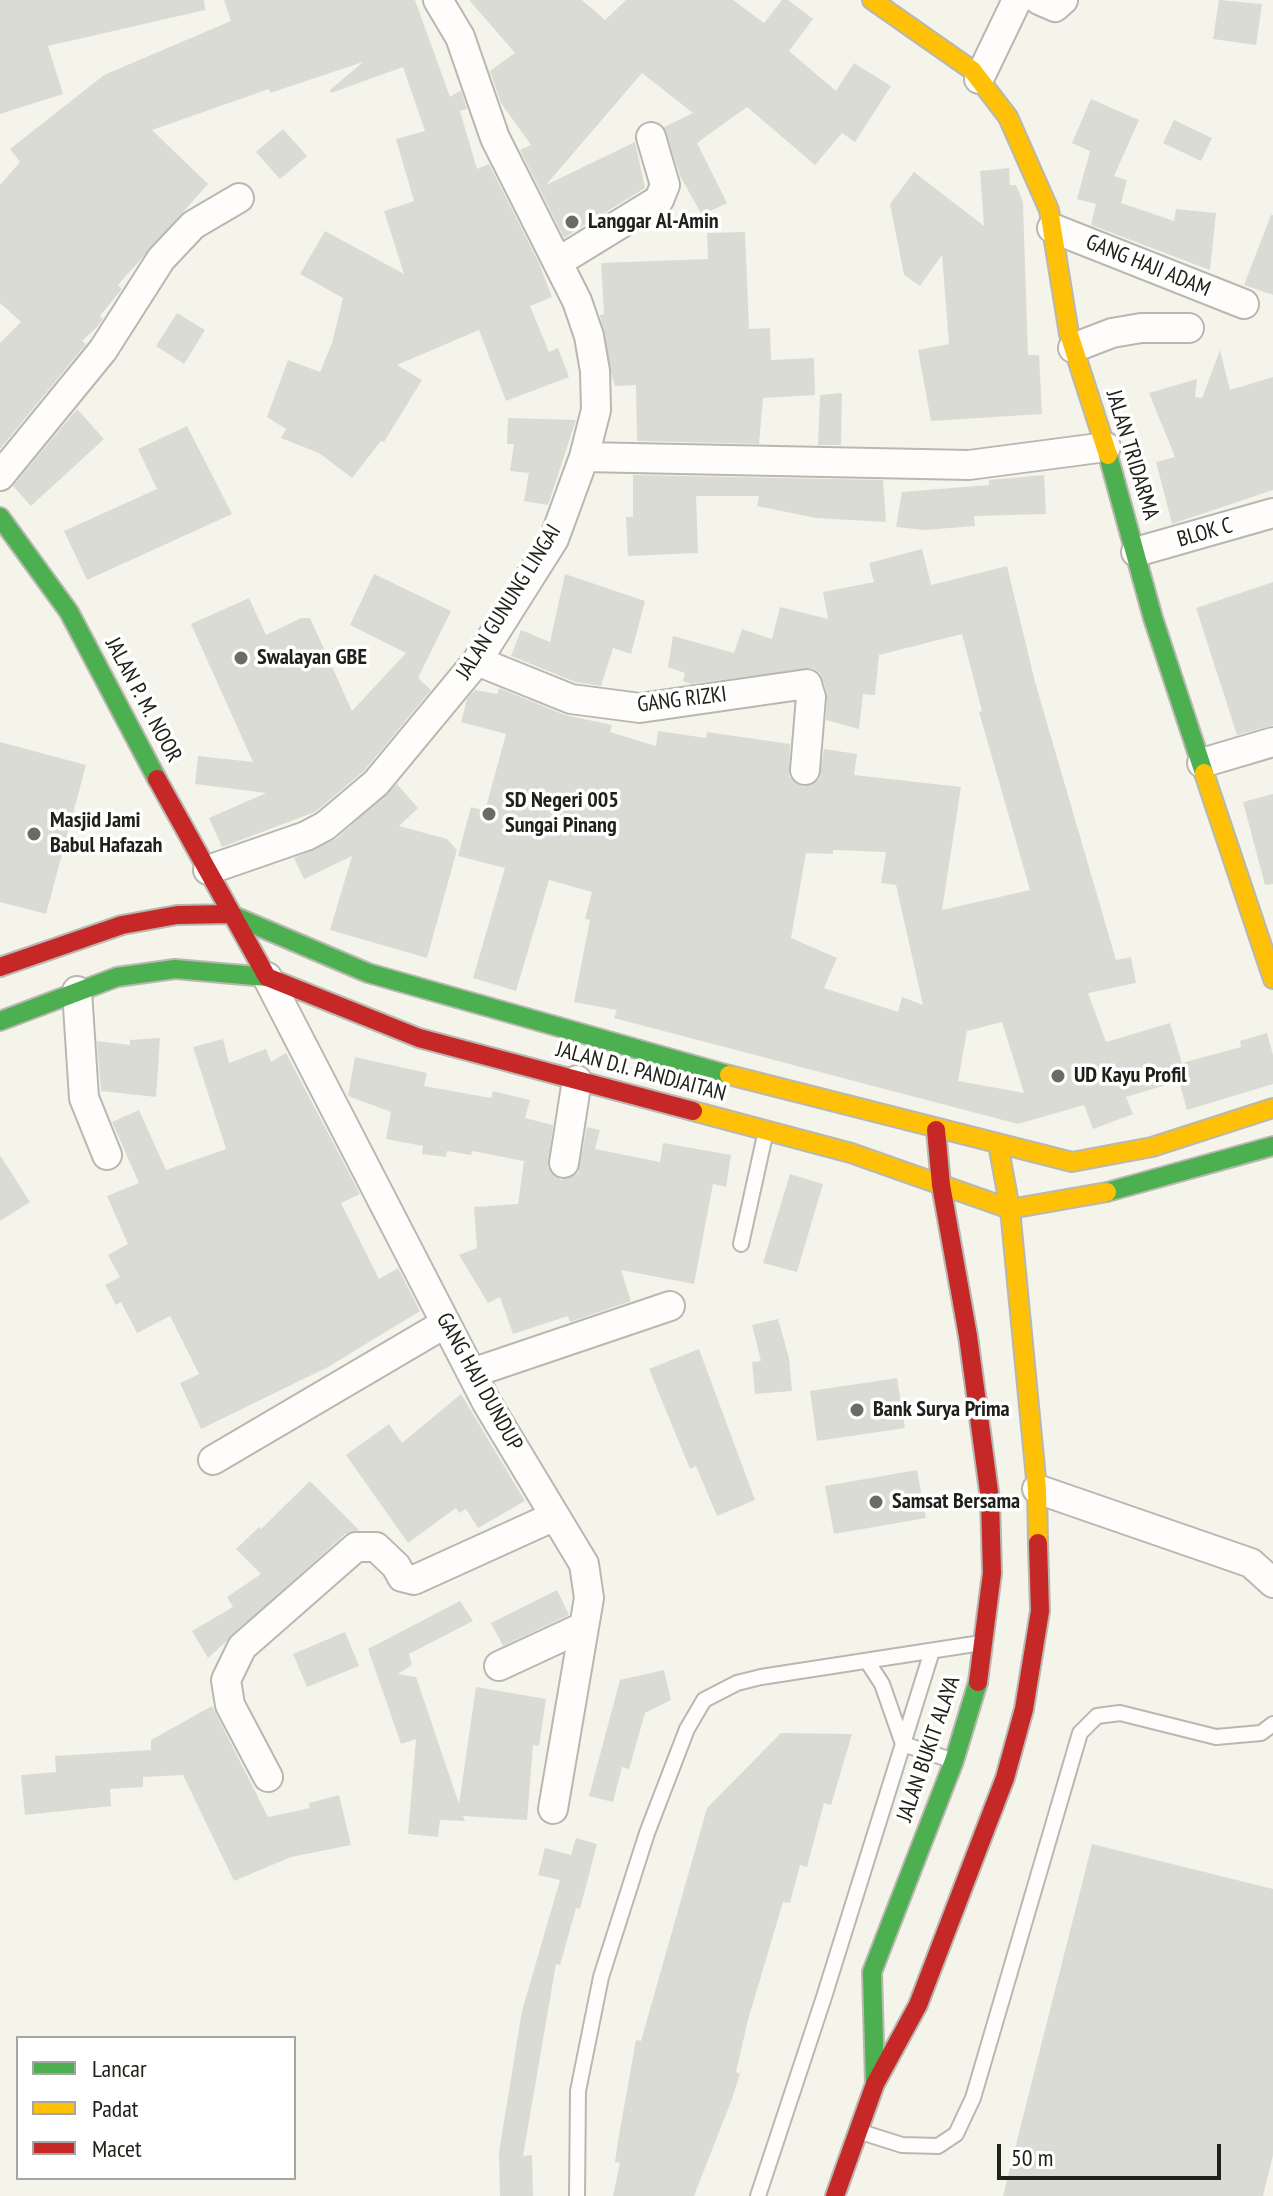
<!DOCTYPE html>
<style>
body{margin:0}
#map{position:relative;width:1273px;height:2196px;overflow:hidden;background:#f5f4eb;font-family:"PT Sans Narrow",sans-serif}
canvas{display:block}
.legend{position:absolute;left:16px;top:2036px;width:280px;height:144px;box-sizing:border-box;background:#fff;border:2px solid #a6a6a4;margin:0;padding:10px 14px;list-style:none;font-size:24px;color:#21211b}
.legend li{display:flex;align-items:center;gap:16px;height:40px}
.legend b{width:40px;border:2px solid #a6a6a4}
.scale{position:absolute;left:997px;top:2144px;width:224px;height:36px;box-sizing:border-box;border:4px solid #21211b;border-top:0;padding-left:10px;font-size:24px;line-height:28px;white-space:nowrap;color:#21211b;-webkit-text-stroke:6px #fff;paint-order:stroke}
</style>
<div id="map">
<canvas width="1273" height="2196"></canvas>
<ul class="legend">
<li><b style="height:10px;background:#4caf50"></b>Lancar</li>
<li><b style="height:10px;background:#ffc107"></b>Padat</li>
<li><b style="height:10px;background:#c62828"></b>Macet</li>
</ul>
<div class="scale">50 m</div>
</div>
<script>
const ctx = document.querySelector('canvas').getContext('2d');
ctx.lineJoin = 'round';
function fill(path, color) { ctx.fillStyle = color; ctx.fill(path, 'evenodd'); }
const toPath = rows => new Path2D(rows.map(r => 'M' + r).join(''));
function stroke(path, color, width, dash) { ctx.strokeStyle = color; ctx.lineWidth = width; ctx.lineCap = dash ? 'butt' : 'round'; ctx.setLineDash(dash || []); ctx.stroke(path); }
function write(font, color, halo, rows, align = 'center') {
  ctx.font = font + ' "PT Sans Narrow",sans-serif'; ctx.lineWidth = 7; ctx.setLineDash([]); ctx.textBaseline = 'middle'; ctx.strokeStyle = halo; ctx.fillStyle = color; for (const [text, x, y, turn = 0] of rows) {
    ctx.save(); ctx.translate(x, y); ctx.rotate((+turn || 0) * Math.PI / 180); ctx.textAlign = isNaN(turn) ? turn : align; if (halo) ctx.strokeText(text, 0, 0); ctx.fillText(text, 0, 0); ctx.restore();
  }
}
const building = toPath([
 [0,0,204,0,205,10,48,46,63,94,0,114],
 [224,0,415,0,450,97,461,90,467,109,460,111,477,169,489,164,539,263,552,297,530,306,549,352,558,348,569,377,506,401,479,330,397,365,422,380,384,442,381,441,352,478,319,453,281,438,286,429,267,417,288,360,320,372,332,343,343,298,300,274,325,231,404,274,384,211,414,201,396,139,425,131,403,67,331,93,330,90,363,62,270,93,269,89,152,130,208,184,118,285,122,289,100,316,103,319,97,327,82,341,86,344,0,449,0,343,21,322,0,303,0,185,20,162,10,149,104,75,231,21],
 [469,0,582,0,605,20,626,0,733,0,764,23,782,0,788,0,813,19,789,51,836,91,854,63,891,86,855,142,842,133,815,165,747,107,697,143,727,203,702,215,680,176,664,127,693,113,642,73,546,185,635,142,645,188,564,238,520,150,531,145,501,103,490,71,515,53],
 [1219,0,1262,4,1256,45,1213,39],
 [1091,99,1139,120,1114,176,1127,180,1121,203,1174,221,1176,209,1216,213,1210,270,1091,225,1096,204,1077,199,1090,151,1072,143],
 [1174,120,1212,138,1201,161,1163,143],
 [283,129,307,156,280,179,256,152],
 [1009,168,1010,185,1016,185,1023,202,1028,355,1039,355,1042,414,931,421,918,350,949,344,942,255,920,286,904,275,890,204,914,172,984,226,980,171],
 [1271,215,1273,215,1273,295,1244,285],
 [745,232,749,329,770,328,771,360,814,358,815,395,763,398,759,444,637,441,636,385,615,386,612,377,600,315,604,314,601,263,708,259,707,233],
 [177,313,205,330,184,364,156,346],
 [1220,350,1230,390,1273,377,1273,490,1172,524,1156,462,1175,457,1149,393,1197,379,1195,397,1202,398],
 [842,393,841,445,818,445,820,395],
 [77,409,104,439,31,506,13,486],
 [508,418,576,420,548,505,524,501,529,473,510,471,514,444,507,444],
 [187,426,232,514,87,580,64,531,157,489,138,449],
 [633,475,883,480,886,522,816,518,757,506,759,496,696,496,698,553,628,556,626,517,633,517],
 [1044,475,1046,514,974,516,975,526,925,530,896,527,902,492,989,485,989,480],
 [922,549,931,585,1007,566,1035,682,1116,960,1131,957,1136,983,1088,993,1106,1042,1170,1023,1182,1063,1241,1047,1240,1041,1267,1033,1273,1055,1273,1084,1187,1110,1179,1081,1126,1097,1133,1114,1093,1129,1084,1105,1018,1124,614,1018,617,1010,574,1002,590,920,585,919,592,892,549,880,516,991,473,978,505,868,458,856,471,807,485,811,506,734,461,722,467,699,475,690,497,694,499,688,565,715,612,725,610,732,656,746,658,731,706,738,707,732,790,744,789,777,803,787,819,779,824,749,857,754,854,775,961,787,942,910,1030,890,979,712,982,711,962,634,879,655,875,695,863,694,859,729,826,720,827,692,820,673,812,668,691,684,683,681,685,673,668,667,673,636,734,653,742,629,772,639,780,607,828,619,823,592,874,582,869,563],
 [833,850,886,852,881,883,896,885,923,1005,902,997,898,1012,824,988,837,958,791,938,806,853,833,854],
 [1002,1022,1024,1093,958,1081,967,1031],
 [374,574,451,611,418,678,431,690,364,771,315,812,222,847,209,818,266,793,195,784,198,756,253,762,191,624,249,598,266,635,301,618,310,618,352,711,406,653,350,625],
 [565,574,645,601,631,654,613,648,601,686,575,682,511,656,521,630,550,642],
 [1273,582,1273,725,1237,735,1196,608],
 [0,742,86,765,46,914,0,902],
 [397,784,418,808,399,826,447,839,457,850,427,958,330,930,352,856,304,879,294,858,336,839],
 [1273,794,1273,884,1265,885,1243,802],
 [160,1038,156,1097,101,1091,97,1041,130,1045,130,1040],
 [223,1039,229,1063,266,1049,271,1062,286,1053,360,1194,341,1203,379,1279,398,1268,420,1311,328,1367,201,1429,180,1383,199,1374,170,1316,137,1333,121,1302,116,1305,105,1285,120,1277,108,1255,128,1244,107,1196,139,1183,112,1122,139,1110,166,1170,226,1149,193,1047],
 [355,1057,427,1073,424,1086,491,1098,493,1091,530,1100,525,1118,553,1125,548,1168,561,1180,578,1173,587,1127,600,1130,595,1149,660,1162,663,1143,731,1155,726,1187,713,1184,694,1284,621,1270,631,1301,570,1322,568,1316,513,1334,500,1297,488,1303,459,1255,477,1248,474,1207,518,1204,524,1161,472,1151,471,1155,447,1151,446,1157,422,1154,423,1146,386,1139,391,1112,348,1096],
 [0,1155,30,1202,0,1221],
 [790,1174,823,1184,797,1272,763,1263],
 [778,1319,789,1358,792,1391,755,1394,752,1362,761,1361,752,1325],
 [699,1349,755,1500,717,1516,696,1466,690,1469,649,1369],
 [897,1378,905,1428,817,1441,810,1391],
 [461,1394,525,1501,478,1528,466,1509,459,1513,456,1508,408,1543,346,1455,389,1424,402,1443],
 [917,1470,926,1518,834,1534,825,1486],
 [310,1481,359,1530,345,1534,208,1658,192,1631,233,1607,227,1597,261,1574,236,1549,259,1527,261,1529],
 [557,1590,569,1615,503,1646,491,1623],
 [460,1601,473,1621,409,1654,412,1665,398,1674,416,1677,459,1804,476,1687,546,1699,539,1746,533,1745,527,1820,463,1816,465,1821,440,1820,438,1837,408,1834,416,1739,401,1744,368,1649],
 [345,1632,359,1666,307,1687,293,1654],
 [664,1670,671,1700,645,1713,629,1769,622,1767,613,1802,589,1796,620,1680],
 [212,1706,268,1817,310,1808,309,1803,339,1795,351,1845,291,1857,234,1881,183,1775,143,1777,143,1787,110,1789,111,1806,25,1815,21,1775,56,1772,55,1756,151,1750,151,1740],
 [781,1733,852,1734,831,1805,824,1803,807,1867,800,1865,790,1903,783,1902,748,2020,736,2072,740,2074,732,2099,694,2196,613,2196,620,2163,615,2162,618,2141,636,2040,641,2041,707,1808],
 [576,1838,597,1844,580,1909,576,1908,560,1965,556,1964,523,2156,532,2155,533,2196,500,2196,499,2152,522,2011,560,1880,538,1875,545,1848,571,1855],
 [1092,1844,1273,1889,1273,2155,1263,2196,1003,2196]
]);
const lane = toPath([
 [741,1244,765,1135],
 [867,1661,882,1684,903,1744,954,1761],
 [861,2132,902,2145,938,2146,956,2134,973,2098,1080,1733,1097,1716,1120,1713,1216,1737,1261,1733,1273,1724],
 [577,2196,578,2091,601,1977,647,1833,687,1729,704,1700,737,1683,761,1677,981,1643],
 [758,2196,824,1997,932,1651]
]);
const street = toPath([
 [1039,0,1055,7,1063,0],
 [979,79,1017,0],
 [1052,228,1244,304],
 [558,262,659,200,665,185,651,137],
 [1073,348,1112,333,1141,328,1189,328],
 [584,457,969,465,1106,447],
 [0,476,103,350,161,259,193,225,239,198],
 [1136,552,1273,513],
 [477,661,571,699,640,708,807,684,811,697,805,770],
 [1202,763,1273,742],
 [208,870,306,836,325,826,376,783,477,661,554,539,584,457,596,410,595,371,589,336,577,301,495,138,460,37,438,0],
 [267,977,487,1403,584,1564,589,1598,553,1809],
 [77,991,84,1098,107,1155],
 [564,1163,577,1080],
 [472,1373,670,1306],
 [213,1460,446,1323],
 [1037,1489,1251,1563,1273,1583],
 [499,1666,583,1627],
 [268,1777,230,1705,226,1680,242,1647,356,1547,376,1547,396,1566,402,1577,414,1580,555,1516]
]);
const fast = toPath([
 [1108,455,1153,618,1204,773],
 [0,517,69,612,157,779],
 [229,914,368,973,729,1075],
 [0,1021,117,977,175,969,267,977],
 [1107,1192,1273,1146],
 [875,2082,872,1972,954,1761,978,1682]
]);
const slow = toPath([
 [872,0,972,70,1008,117,1049,210,1069,334,1108,455],
 [1204,773,1273,979],
 [729,1075,1072,1162,1152,1147,1273,1108],
 [693,1111,851,1153,1010,1209,1107,1192],
 [998,1144,1010,1209,1037,1489,1038,1543]
]);
const jam = toPath([
 [157,779,267,977,419,1038,693,1111],
 [0,967,122,925,177,915,229,914],
 [936,1130,941,1185,968,1336,990,1499,992,1573,978,1682],
 [835,2196,875,2084,918,2005,1005,1778,1024,1709,1040,1611,1038,1543]
]);
const markers = [
 [572,222,8,"#6b6b64"],
 [241,658,8,"#6b6b64"],
 [489,814,8,"#6b6b64"],
 [34,834,8,"#6b6b64"],
 [1058,1076,8,"#6b6b64"],
 [857,1410,8,"#6b6b64"],
 [876,1502,8,"#6b6b64"]
];
const poiNames = [
 ["Langgar Al-Amin",588,222],
 ["Swalayan GBE",257,658],
 ["SD Negeri 005",505,801],
 ["Sungai Pinang",505,826],
 ["Masjid Jami",50,821],
 ["Babul Hafazah",50,846],
 ["UD Kayu Profil",1074,1076],
 ["Bank Surya Prima",873,1410],
 ["Samsat Bersama",892,1502]
];
const streetNames = [
 ["GANG HAJI ADAM",1148,266,22],
 ["JALAN TRIDARMA",1132,455,73],
 ["BLOK C",1205,533,-16],
 ["JALAN GUNUNG LINGAI",509,602,-58],
 ["JALAN P. M. NOOR",143,700,62],
 ["GANG RIZKI",682,700,-7],
 ["JALAN D.I. PANDJAITAN",641,1072,15],
 ["GANG HAJI DUNDUP",479,1382,61],
 ["JALAN BUKIT ALAYA",929,1749,-71]
];
fill(building, '#dbdbd5');
stroke(lane, '#b8b8b1', 18);
stroke(street, '#b8b8b1', 32);
stroke(fast, '#b8b8b1', 22);
stroke(slow, '#b8b8b1', 22);
stroke(jam, '#b8b8b1', 22);
stroke(lane, '#fefdfc', 14);
stroke(street, '#fefdfc', 28);
stroke(fast, '#4caf50', 18);
stroke(slow, '#ffc107', 18);
stroke(jam, '#c62828', 18);
for (const [x, y, r, color] of markers) { const dot = new Path2D(); dot.arc(x, y, r, 0, 2 * Math.PI); ctx.fillStyle = color; ctx.fill(dot); stroke(dot, '#fff', 3); }
write('bold 22px', '#21211b', '#fff', poiNames, 'left');
write('22px', '#21211b', '#fff', streetNames);
</script>
